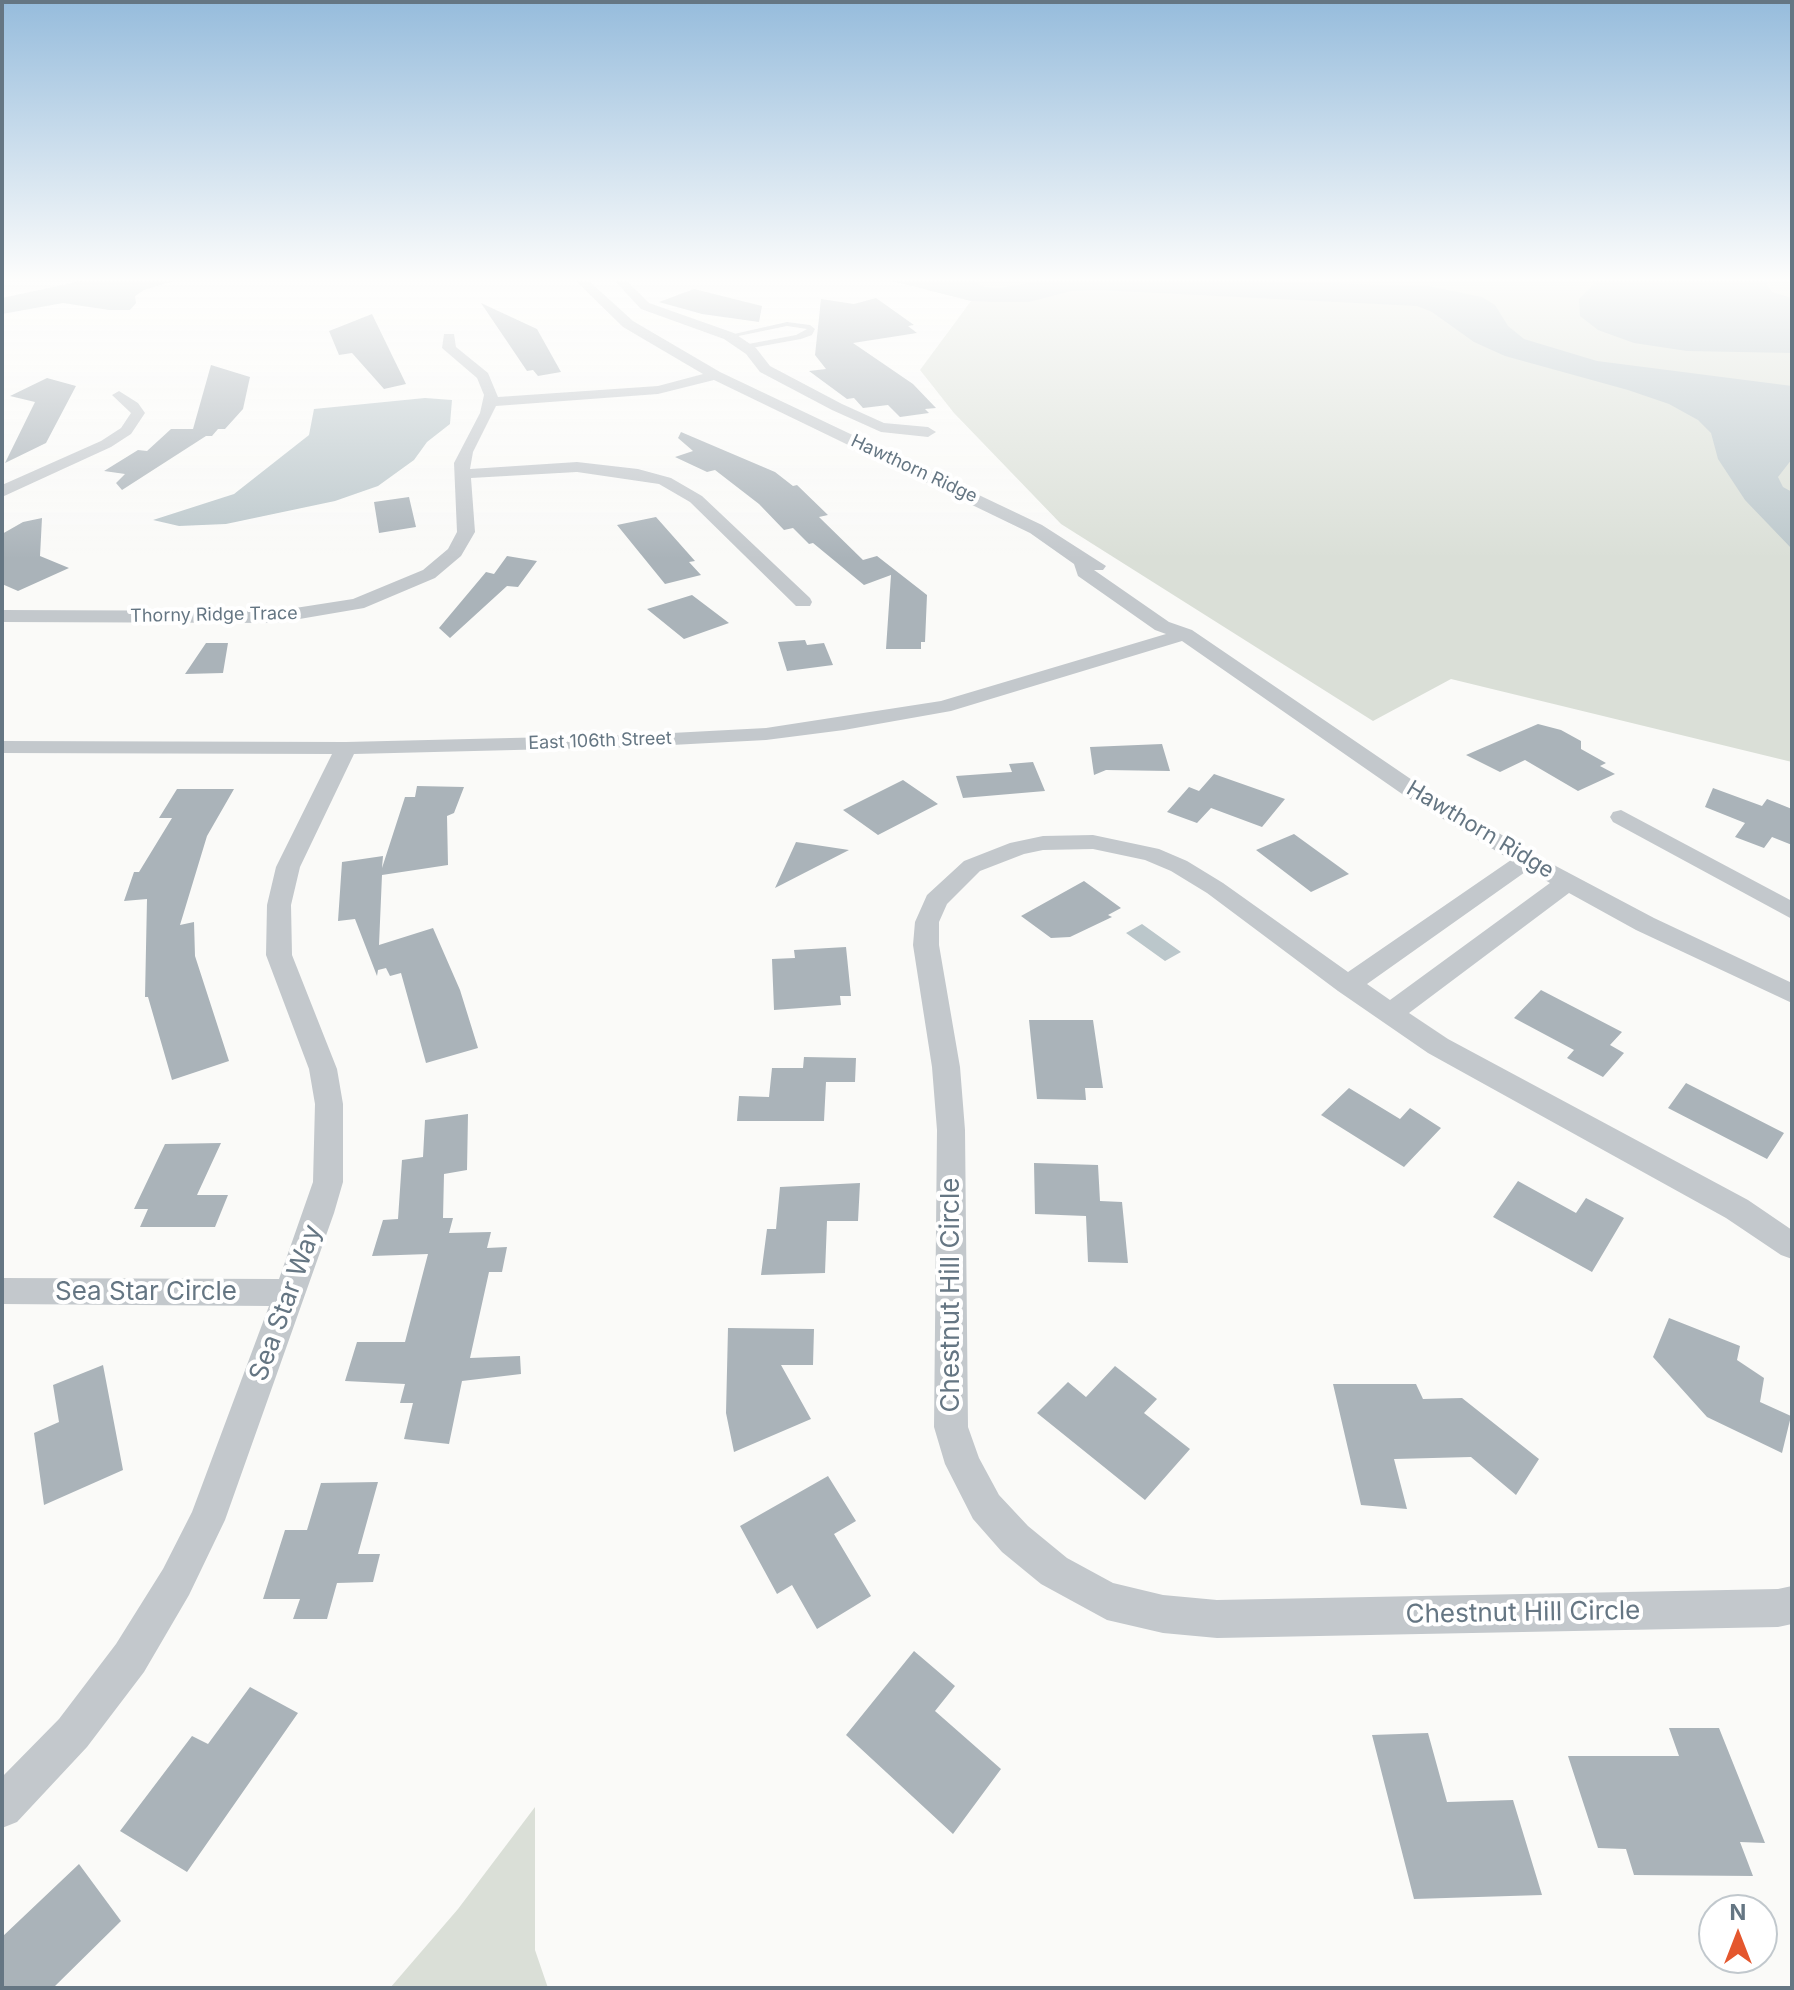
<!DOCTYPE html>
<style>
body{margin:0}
#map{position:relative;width:1794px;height:1990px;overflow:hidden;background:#fafaf8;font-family:Inter,sans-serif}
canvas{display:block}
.frame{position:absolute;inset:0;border:4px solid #657683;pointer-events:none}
.north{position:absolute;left:1698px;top:1894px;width:80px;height:80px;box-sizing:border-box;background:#fff;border:2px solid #c1c8cd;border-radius:50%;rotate:0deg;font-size:22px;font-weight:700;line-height:32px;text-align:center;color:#657683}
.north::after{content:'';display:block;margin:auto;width:28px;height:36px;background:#e4572e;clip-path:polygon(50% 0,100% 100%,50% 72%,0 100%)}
</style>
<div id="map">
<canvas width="1794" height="1990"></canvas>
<div class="frame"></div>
<div class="north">N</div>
</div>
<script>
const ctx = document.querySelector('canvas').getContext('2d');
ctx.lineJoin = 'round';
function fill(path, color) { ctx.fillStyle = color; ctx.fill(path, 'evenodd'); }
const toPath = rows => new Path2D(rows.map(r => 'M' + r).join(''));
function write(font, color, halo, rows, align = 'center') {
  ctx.font = font + ' Inter,sans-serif'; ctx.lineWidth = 8; ctx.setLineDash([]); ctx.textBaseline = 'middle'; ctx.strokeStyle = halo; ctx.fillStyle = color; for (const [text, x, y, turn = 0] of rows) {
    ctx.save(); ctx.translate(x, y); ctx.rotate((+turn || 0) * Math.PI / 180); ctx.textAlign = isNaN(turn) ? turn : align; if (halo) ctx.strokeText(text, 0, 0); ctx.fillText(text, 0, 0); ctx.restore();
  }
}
const green = toPath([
 [893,281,1792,281,1792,762,1451,679,1373,721,1061,524,954,413,920,370,971,301],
 [535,1807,535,1950,548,1988,390,1988,458,1909]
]);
const water = toPath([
 [81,281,174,281,144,290,135,296,136,303,130,310,109,310,63,303,2,314,2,298],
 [893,281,973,281,985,287,1000,288,1040,281,1248,281,1428,286,1482,297,1495,305,1508,326,1524,339,1597,361,1792,386,1792,459,1778,477,1783,487,1792,492,1792,549,1745,500,1718,459,1711,433,1698,420,1669,404,1628,390,1505,356,1474,342,1432,312,1417,306,1098,290,1071,291,1029,302,995,302,971,301],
 [1590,281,1765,281,1772,292,1792,298,1792,353,1687,351,1634,343,1598,330,1580,316,1579,299,1595,283],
 [425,398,452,400,450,424,427,442,414,460,378,486,335,501,226,524,179,526,153,520,234,494,309,435,314,409],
 [1142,924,1181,952,1165,961,1126,933]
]);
const building = toPath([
 [694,289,762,306,759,322,702,314,659,302],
 [876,298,914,325,908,326,917,333,853,343,913,384,936,408,925,409,929,413,900,417,888,405,863,408,854,398,847,399,809,371,826,369,815,355,821,299,854,304],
 [481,303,537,329,561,372,538,376,533,370,527,371],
 [372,314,406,384,384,389,352,353,339,355,329,331],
 [211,365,250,377,243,409,225,429,218,429,212,436,206,436,122,490,116,483,125,474,104,471,138,450,147,451,171,429,193,429],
 [47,378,76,386,46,443,5,463,35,402,10,396],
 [681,432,775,472,793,486,797,485,828,515,819,517,863,560,877,556,927,595,925,642,921,642,921,649,886,649,891,575,864,585,813,543,809,544,793,528,784,530,759,504,715,470,707,472,675,457,693,451,678,438],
 [409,497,416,527,379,533,374,502],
 [656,517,695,561,689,562,701,575,665,584,617,525],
 [42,518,40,556,69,568,18,591,2,584,2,534,23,522],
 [507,556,537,561,518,587,507,586,450,638,439,628,486,572,494,574],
 [692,595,729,623,684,639,647,609],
 [805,640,807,645,824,643,833,665,787,671,778,642],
 [206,643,228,643,223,673,185,674],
 [1538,724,1561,730,1581,741,1581,749,1606,763,1600,766,1615,774,1578,791,1525,760,1500,772,1466,755],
 [1162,744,1170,771,1106,770,1094,775,1090,747],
 [1033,762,1045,791,963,798,956,776,1012,772,1009,764],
 [1214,774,1285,799,1262,827,1211,808,1197,823,1167,812,1189,787,1199,791],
 [903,780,938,804,878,835,843,810],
 [417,786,464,787,454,813,447,816,448,865,382,875,379,945,433,928,460,990,478,1048,426,1063,401,973,390,976,386,968,378,970,377,976,355,919,338,921,342,862,383,856,382,868,405,797,415,797],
 [1713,788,1762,806,1767,799,1792,809,1792,845,1772,837,1764,848,1735,837,1745,823,1705,807],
 [177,789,234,789,207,836,180,925,194,922,195,956,229,1061,172,1080,148,997,145,997,147,899,124,901,134,872,139,872,172,818,159,818],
 [1294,834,1349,874,1311,892,1256,850],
 [796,842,849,850,775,888],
 [1084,881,1121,908,1108,915,1112,917,1070,937,1051,938,1021,916],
 [846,947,851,996,840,996,841,1005,774,1010,772,959,795,958,794,950],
 [1541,990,1622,1032,1610,1045,1624,1053,1603,1077,1567,1058,1574,1050,1514,1018],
 [1029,1020,1093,1020,1103,1088,1085,1088,1086,1100,1037,1099],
 [804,1057,856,1058,855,1082,826,1082,824,1121,737,1121,739,1096,769,1097,772,1068,803,1068],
 [1686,1083,1784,1133,1767,1159,1668,1108],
 [1349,1088,1400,1119,1410,1108,1441,1128,1404,1167,1321,1115],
 [468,1114,467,1170,444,1174,443,1218,453,1218,449,1233,491,1232,487,1248,507,1247,502,1272,489,1272,470,1358,520,1356,521,1374,462,1381,449,1444,404,1439,413,1403,400,1403,405,1384,345,1381,357,1342,405,1342,428,1254,372,1256,383,1220,398,1219,402,1160,423,1157,425,1120],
 [221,1143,197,1195,228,1195,215,1227,140,1227,148,1209,134,1209,165,1144],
 [1034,1163,1098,1165,1100,1201,1122,1202,1128,1263,1088,1262,1086,1216,1035,1214],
 [1518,1181,1576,1213,1586,1198,1624,1218,1592,1272,1493,1217],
 [860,1183,858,1221,827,1221,825,1273,761,1275,767,1229,776,1229,780,1187],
 [1669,1318,1740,1346,1737,1360,1764,1378,1760,1402,1791,1416,1782,1453,1707,1417,1653,1357],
 [728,1328,814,1329,813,1365,781,1365,811,1419,734,1452,726,1413],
 [103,1365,123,1470,44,1505,34,1433,59,1422,53,1385],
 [1115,1366,1157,1399,1144,1413,1190,1449,1145,1500,1037,1413,1068,1382,1086,1397],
 [1333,1384,1416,1384,1423,1399,1462,1398,1539,1459,1516,1495,1471,1457,1394,1459,1407,1509,1361,1505],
 [828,1476,856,1521,834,1534,871,1596,817,1629,792,1585,777,1594,740,1526],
 [378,1482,358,1554,380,1554,373,1582,337,1583,327,1619,293,1619,300,1599,263,1599,285,1530,307,1530,321,1483],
 [914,1651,955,1686,935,1711,1001,1769,953,1834,846,1735],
 [250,1687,298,1713,187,1872,120,1831,192,1736,208,1744],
 [1669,1728,1719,1728,1765,1843,1740,1842,1753,1876,1634,1875,1626,1849,1598,1848,1568,1756,1679,1756],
 [1428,1733,1447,1802,1513,1800,1542,1895,1414,1899,1372,1735],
 [79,1864,121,1921,53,1988,2,1988,2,1937]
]);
const lane = toPath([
 [787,322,810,325,815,329,812,335,801,339,746,349,743,345,796,335,807,329,787,326,729,338,725,336,787,322]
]);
const street = toPath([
 [576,281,589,281,633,321,720,372,1042,525,1106,566,1103,570,1094,570,1169,622,1192,630,1421,786,1535,855,1654,918,1792,983,1792,1003,1636,930,1569,893,1409,1013,1448,1039,1748,1200,1792,1230,1792,1259,1781,1255,1726,1218,1428,1053,1338,991,1207,893,1171,871,1145,860,1093,849,1043,850,1024,854,980,871,947,904,939,922,939,945,960,1067,965,1130,968,1427,979,1458,999,1495,1028,1526,1067,1558,1113,1583,1163,1595,1217,1600,1778,1589,1792,1586,1792,1624,1778,1627,1217,1638,1163,1633,1107,1620,1041,1584,1002,1552,973,1519,945,1464,934,1427,937,1130,932,1067,913,945,915,922,927,895,964,861,1010,843,1043,836,1093,835,1159,849,1187,861,1223,883,1348,972,1511,860,1405,796,1182,641,951,711,844,730,766,740,634,747,354,754,300,867,291,905,292,955,337,1069,343,1104,343,1182,334,1213,225,1520,189,1595,144,1672,87,1747,17,1822,2,1828,2,1777,59,1719,116,1644,163,1569,192,1512,269,1306,2,1304,2,1278,279,1279,313,1182,315,1104,309,1069,266,955,267,905,276,867,332,754,2,753,2,741,346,742,634,735,766,728,941,701,1166,634,1155,630,1078,576,1074,564,1030,533,714,380,658,394,496,406,473,452,470,469,577,462,638,469,671,478,702,496,810,598,812,602,810,606,796,606,690,502,659,484,577,472,471,478,475,532,461,556,435,578,364,608,276,623,2,622,2,610,276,611,353,599,423,570,448,549,457,532,454,463,480,413,484,395,477,378,442,348,444,334,454,334,456,347,488,373,498,397,658,386,703,374,623,327,576,281],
 [1528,870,1550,883,1390,1000,1367,984,1528,870],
 [615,281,627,281,649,303,734,333,756,348,770,366,842,404,884,423,928,427,936,432,928,437,881,432,832,410,760,372,746,354,724,339,641,309,615,281],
 [119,391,138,403,145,413,131,434,111,447,2,497,2,485,101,441,121,428,131,413,112,395,119,391],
 [1621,810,1792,901,1792,919,1613,822,1610,817,1613,812,1621,810]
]);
const farStreetnames = [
 ["Hawthorn Ridge",914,469,25],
 ["Thorny Ridge Trace",214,615,-1],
 ["East 106th Street",600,741,-2]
];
const streetNames = [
 ["Hawthorn Ridge",1480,830,31]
];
const nearStreetnames = [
 ["Sea Star Circle",146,1292],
 ["Chestnut Hill Circle",951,1295,-90],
 ["Sea Star Way",286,1303,-70],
 ["Chestnut Hill Circle",1523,1613,-1]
];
fill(green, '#dadfd7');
fill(water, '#bbc7cb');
fill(building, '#aab3b9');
fill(lane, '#c3c8cc');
fill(street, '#c3c8cc');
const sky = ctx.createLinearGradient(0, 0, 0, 559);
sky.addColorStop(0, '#96bcdc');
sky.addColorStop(0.5, '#fdfdfc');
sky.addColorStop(1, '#fdfdfc00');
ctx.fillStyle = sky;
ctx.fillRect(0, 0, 1794, 559);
write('18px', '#657683', '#fff', farStreetnames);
write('22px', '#657683', '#fff', streetNames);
write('26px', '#657683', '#fff', nearStreetnames);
</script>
